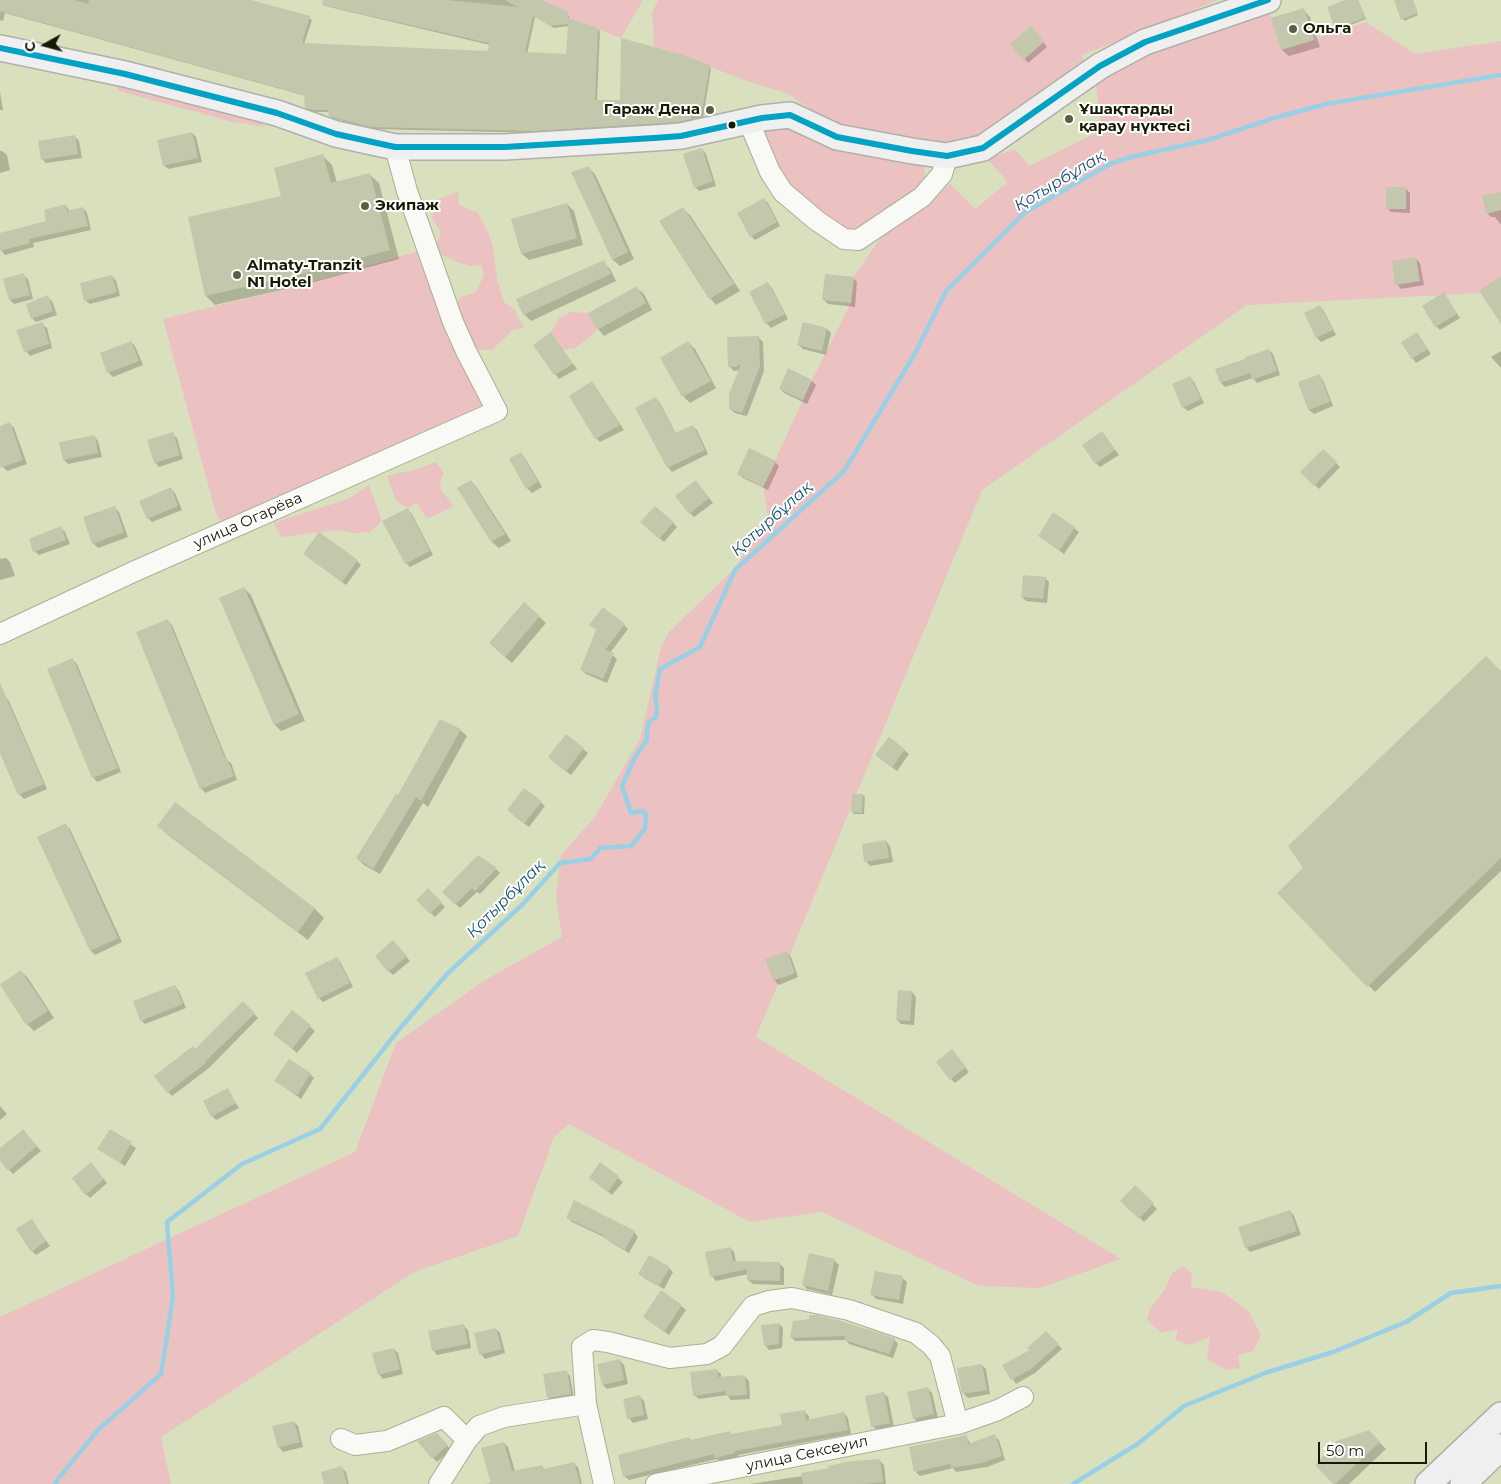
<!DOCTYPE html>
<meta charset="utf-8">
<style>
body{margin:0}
#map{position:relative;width:1501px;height:1484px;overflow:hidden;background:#d9e0bd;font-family:Montserrat,sans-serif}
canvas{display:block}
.north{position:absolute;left:20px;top:20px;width:50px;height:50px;-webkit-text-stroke:4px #fff;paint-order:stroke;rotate:263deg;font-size:14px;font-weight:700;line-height:20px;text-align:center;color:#161a03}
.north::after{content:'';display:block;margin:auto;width:18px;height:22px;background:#161a03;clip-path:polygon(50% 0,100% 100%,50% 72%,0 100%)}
.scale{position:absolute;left:1318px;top:1442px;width:109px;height:22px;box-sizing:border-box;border:2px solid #161a03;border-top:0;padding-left:6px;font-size:15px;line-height:18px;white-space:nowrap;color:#161a03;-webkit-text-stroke:4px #fff;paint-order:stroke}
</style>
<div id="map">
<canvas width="1501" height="1484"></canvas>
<div class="north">С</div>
<div class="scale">50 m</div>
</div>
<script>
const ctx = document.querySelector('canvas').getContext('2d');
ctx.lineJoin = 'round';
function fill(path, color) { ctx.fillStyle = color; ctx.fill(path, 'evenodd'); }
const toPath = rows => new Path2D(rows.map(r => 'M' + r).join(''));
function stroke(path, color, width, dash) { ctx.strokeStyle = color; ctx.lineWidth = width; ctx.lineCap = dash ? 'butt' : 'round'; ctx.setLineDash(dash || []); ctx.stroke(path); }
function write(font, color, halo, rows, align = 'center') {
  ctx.font = font + ' Montserrat,sans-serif'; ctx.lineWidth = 4; ctx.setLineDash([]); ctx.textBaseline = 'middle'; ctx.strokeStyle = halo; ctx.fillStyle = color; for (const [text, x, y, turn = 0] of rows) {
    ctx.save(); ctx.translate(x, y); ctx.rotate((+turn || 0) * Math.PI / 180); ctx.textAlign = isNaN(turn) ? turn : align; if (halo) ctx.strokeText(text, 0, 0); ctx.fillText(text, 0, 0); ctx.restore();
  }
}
const green = toPath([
 [542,0,643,0,621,38,570,19,567,12],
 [658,0,1218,0,1082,55,1084,63,1029,99,972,139,928,143,855,131,825,120,793,97,786,93,744,80,673,52,654,47,652,13],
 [1270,13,1281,50,1366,22,1415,54,1501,41,1501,292,1247,305,982,490,756,1037,1121,1259,1040,1288,979,1286,822,1212,750,1222,569,1124,554,1137,518,1236,414,1272,161,1437,171,1484,0,1484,0,1317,355,1152,396,1043,485,980,562,937,556,897,561,855,595,817,640,739,661,647,669,632,735,568,768,516,763,487,812,380,851,303,854,277,881,237,950,184,975,209,1008,182,987,159,1015,149,1029,166,1102,130,1095,78,1111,68,1251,16],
 [108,75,260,121,265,127,229,121,119,91],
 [782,125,924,164,925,179,914,195,858,236,845,235,778,176,759,129],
 [458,192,459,205,478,213,488,232,493,247,497,279,504,302,515,310,524,328,513,330,492,350,477,350,456,311,459,298,476,292,484,275,481,265,471,266,460,263,434,251,441,233,432,218,438,199],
 [419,251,452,337,485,410,223,523,216,514,163,319,297,286],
 [570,312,588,313,597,330,576,348,563,350,551,332,559,318],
 [436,462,444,473,440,481,441,490,454,506,427,519,417,503,408,508,396,501,387,476,414,470],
 [369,485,382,521,370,532,355,533,337,530,282,537,273,523,348,499],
 [1183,1266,1192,1274,1191,1287,1222,1292,1249,1311,1261,1335,1253,1351,1238,1355,1240,1368,1226,1370,1207,1359,1210,1337,1189,1345,1175,1340,1178,1329,1161,1333,1147,1320,1150,1309,1166,1288,1172,1273]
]);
const shadow = toPath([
 [0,0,246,0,309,18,312,20,304,44,489,52,490,45,325,6,323,4,324,0,539,0,567,14,569,16,569,20,598,29,600,32,597,101,621,101,709,66,711,68,703,119,694,118,693,121,682,124,538,133,374,129,332,118,330,116,330,112,315,112,309,110,306,107,306,96,5,13,3,21,0,20],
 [535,17,554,28,569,26,567,55,527,54],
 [1348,0,1358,0,1366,19,1338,30,1336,28],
 [1395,0,1413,0,1418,15,1404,21],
 [1304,10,1310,17,1320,47,1289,56,1282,50,1273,19],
 [1035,32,1047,47,1028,63,1012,44],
 [0,92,3,110,0,110],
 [192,133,196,137,202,162,168,169,164,165],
 [74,136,79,141,82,158,46,163,42,159],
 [702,149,706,154,716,186,699,191,695,187],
 [0,151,2,151,7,155,10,170,0,173],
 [322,155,332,165,337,183,369,174,379,183,399,259,303,285,215,305,206,296,283,197],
 [588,167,595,174,634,259,620,266,613,260,573,173],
 [1406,189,1410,193,1410,213,1391,212,1387,208],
 [1501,193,1501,224,1500,224,1495,217,1491,217,1487,213],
 [764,199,768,203,780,226,755,240,751,236],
 [567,204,574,211,583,245,529,260,522,254,512,220],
 [66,206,70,211,83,208,87,213,91,230,33,243,34,247,5,255,1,250,0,234,48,222],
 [683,209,690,215,740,291,716,305,710,298],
 [1416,259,1420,263,1424,285,1401,289,1397,284],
 [603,262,610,269,616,281,531,321,524,314],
 [23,275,28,279,33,299,14,304,10,300,4,280],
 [112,276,116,281,120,296,90,304,85,300],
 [853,278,857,282,855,307,828,304,824,300],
 [768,284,772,288,788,319,771,328,766,323,750,293],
 [637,288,644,294,652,310,604,336,598,329],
 [1444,294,1460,318,1440,330,1436,326],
 [47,297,52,301,57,315,36,322,32,318],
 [1320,306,1324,311,1336,335,1321,342,1317,338],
 [42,324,47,328,52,348,30,356,26,351],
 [827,329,831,333,826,355,803,349,799,345],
 [551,334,577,369,559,379,534,346],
 [1417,334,1431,354,1416,363,1402,343],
 [759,338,763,342,764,371,747,416,735,413,730,409,740,370,734,371,729,366],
 [131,342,135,346,143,365,113,377,108,372],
 [688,342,695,349,716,388,690,403,683,396],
 [1269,350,1273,354,1280,375,1257,383,1253,378,1225,387,1221,383],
 [1501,351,1501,368,1491,357],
 [789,370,812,381,816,385,807,404,784,393,780,389],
 [1319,376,1323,380,1333,406,1314,414,1309,410,1300,383],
 [1190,377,1194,382,1204,403,1188,411,1183,407],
 [592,382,624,430,600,442,596,438],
 [656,399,660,403,676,434,692,426,697,430,708,454,672,472,668,467],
 [10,424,14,428,27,464,7,471,3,467,0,458,0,427],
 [1102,432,1119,455,1100,467,1096,463],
 [172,434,177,438,183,459,159,467,155,462],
 [94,436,98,441,102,457,68,464,64,460],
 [1323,450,1340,467,1319,489,1302,472],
 [520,454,525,458,542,487,532,493,527,488,510,460],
 [775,462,779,466,768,490,743,478,738,474],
 [471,481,477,488,511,541,499,548,492,542,459,489],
 [700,486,713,503,694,517,690,513],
 [171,489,175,493,182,510,152,522,148,518],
 [114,507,119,512,128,537,98,548,93,543],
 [407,509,412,514,433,555,410,567,406,563],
 [673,523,677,527,664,542,646,526],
 [61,528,65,532,70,544,39,555,34,551],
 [1074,528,1079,532,1064,554,1039,536],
 [6,558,10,562,15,576,0,580,0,559],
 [309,558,357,561,361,565,346,585],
 [1045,578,1049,582,1047,603,1026,601,1022,597],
 [244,588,251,595,305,721,281,731,275,725],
 [525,604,546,623,512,663,497,650],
 [168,621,172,625,227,760,231,763,237,780,205,793,201,788],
 [624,625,628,629,610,653,617,659,607,683,586,674,581,669],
 [73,660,77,664,121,772,97,782,93,777],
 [1501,673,1501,871,1375,992,1279,893],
 [5,696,9,701,47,789,24,799,20,795,0,750,0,699],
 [460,730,467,736,428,807,423,803,380,874,364,865,357,858],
 [566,736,588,753,571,775,554,762],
 [889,738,909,754,897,771,881,759],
 [524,789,545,806,529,827,513,815],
 [863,795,865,797,864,814,854,814,852,812],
 [175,804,315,909,324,918,308,940,168,835,159,826],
 [66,825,70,829,122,942,95,955,91,951],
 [886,841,890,846,893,862,870,866,866,861],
 [496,869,500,873,480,894,477,892,460,908,444,892],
 [428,890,445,907,435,917,418,900],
 [397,946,410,961,393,975,389,971],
 [787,953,791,957,798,977,779,985,774,980],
 [337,958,341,963,353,987,323,1002,319,998],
 [21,971,28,978,54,1018,34,1031,27,1024,1,984],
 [175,986,179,991,186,1008,145,1024,141,1020],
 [912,992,916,997,914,1025,901,1024,897,1020],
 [243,1002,258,1018,209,1068,172,1096,168,1092,195,1050],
 [293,1012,315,1031,297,1053,279,1038],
 [952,1051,969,1072,955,1083,951,1079],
 [310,1074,314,1078,301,1099,276,1081],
 [227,1090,239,1108,216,1120,212,1116],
 [0,1106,7,1114,0,1120],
 [110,1130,136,1148,125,1166,99,1149],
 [27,1135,41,1151,13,1174,0,1159,0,1150],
 [601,1164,623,1182,612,1195,590,1178],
 [95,1168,107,1183,90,1198,86,1194],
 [1135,1187,1157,1209,1144,1222,1122,1201],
 [1290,1211,1294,1216,1301,1235,1250,1252,1246,1247],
 [567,1217,634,1232,638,1237,629,1253,610,1242,606,1238,572,1222],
 [31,1220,50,1246,36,1255,32,1251],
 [730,1248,734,1252,736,1262,780,1264,784,1268,784,1285,753,1284,748,1280,748,1274,716,1281,712,1276],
 [810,1255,835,1261,839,1265,832,1295,807,1289,803,1285],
 [669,1268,673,1272,664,1289,644,1278,640,1274],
 [902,1278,907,1282,903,1304,876,1299,872,1294],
 [681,1306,686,1310,669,1335,644,1317],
 [794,1322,894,1339,898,1344,893,1358,849,1344,846,1340,795,1341,791,1337],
 [779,1324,783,1328,782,1348,769,1350,765,1345],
 [463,1325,468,1330,471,1348,437,1355,433,1350],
 [496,1329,500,1333,505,1353,485,1359,481,1354],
 [1051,1337,1062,1349,1035,1373,1016,1384,1004,1366,1032,1351],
 [394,1349,398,1353,403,1374,383,1379,379,1374],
 [619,1360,624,1365,628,1384,607,1389,603,1385],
 [982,1365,986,1369,990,1394,968,1398,964,1394,958,1369],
 [716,1370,721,1374,721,1378,745,1377,749,1381,750,1399,731,1400,727,1395,699,1399,694,1395],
 [566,1371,570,1376,574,1398,552,1402,548,1398],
 [928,1389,932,1393,938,1418,918,1423,914,1418],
 [883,1393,888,1397,894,1427,877,1430,872,1426],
 [640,1397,644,1401,648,1419,633,1423,629,1418],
 [804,1411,809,1416,809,1420,844,1413,848,1418,851,1434,738,1455,739,1457,720,1462,717,1459,629,1480,624,1476,688,1438,692,1441,730,1432,732,1435,784,1426],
 [294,1422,298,1426,303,1447,283,1452,279,1447],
 [1368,1431,1386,1449,1349,1484,1334,1484],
 [994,1436,999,1440,1005,1460,987,1467,956,1472,953,1468,920,1476,916,1472,966,1437,971,1444],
 [441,1439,451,1450,437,1462,433,1458],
 [504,1443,508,1447,515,1471,542,1467,546,1470,573,1463,578,1467,582,1484,485,1484,492,1483],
 [879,1460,884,1465,886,1484,750,1484,802,1476],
 [342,1468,346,1472,349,1484,325,1484]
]);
const stream = toPath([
 [54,1484,98,1430,161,1374,173,1297,167,1222,242,1164,320,1129,401,1027,448,973,523,904,560,863,591,859,600,848,631,846,645,829,646,814,641,811,631,813,622,786,635,757,647,740,647,731,649,722,656,717,657,706,655,697,660,669,700,647,735,570,844,471,913,357,946,291,1024,213,1110,164,1131,157,1208,140,1274,118,1326,104,1501,75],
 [1073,1484,1139,1443,1184,1406,1265,1373,1333,1352,1406,1322,1451,1293,1501,1286]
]);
const building = toPath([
 [0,0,74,0,88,4,89,0,251,0,310,16,302,43,488,51,489,43,322,5,323,0,446,0,518,7,505,0,542,0,568,12,568,24,568,18,598,28,595,100,620,100,621,38,680,54,710,65,701,117,692,116,691,119,679,122,535,131,371,127,329,116,328,110,312,110,305,108,304,95,0,11],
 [533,16,551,26,568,24,566,54,525,52],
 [1345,0,1358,0,1365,18,1335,29,1327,7],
 [1394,0,1413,0,1418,13,1401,20],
 [1304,8,1314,40,1281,50,1271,18],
 [1031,26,1044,42,1023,60,1010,44],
 [192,132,198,158,163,166,157,140],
 [75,135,78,154,41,160,38,141],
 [702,148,713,181,694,188,683,154],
 [323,154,331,183,370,173,390,250,294,276,205,296,188,217,281,196,274,168],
 [589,166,628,252,612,260,571,172],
 [1386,187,1406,187,1406,209,1386,209],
 [1501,192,1501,210,1486,214,1482,196],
 [764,198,777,222,750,237,737,213],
 [567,203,577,238,521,254,511,219],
 [66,204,67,211,83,207,88,226,29,239,30,243,0,251,0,233,46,221,44,210],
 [683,207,734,284,709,299,659,221],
 [1416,257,1420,281,1395,285,1392,261],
 [604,260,611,274,523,315,516,299],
 [24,273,30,295,9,300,3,279],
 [825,274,854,277,851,303,822,300],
 [112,275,117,292,84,301,80,283],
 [1501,276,1501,324,1479,291],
 [768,282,785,314,765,324,749,292],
 [637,286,646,303,597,330,588,313],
 [1444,292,1457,314,1435,327,1422,306],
 [48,295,53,311,31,319,26,304],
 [1320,305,1333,330,1316,338,1304,313],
 [43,322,49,344,24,352,16,330],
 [803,322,827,328,822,351,797,345],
 [551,332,573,364,554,375,533,345],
 [1417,332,1428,349,1411,359,1401,342],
 [759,336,760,366,742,413,729,409,729,394,741,364,736,367,728,367,727,337],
 [131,341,139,361,107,373,100,353],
 [688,341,711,381,682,397,660,358],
 [1269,349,1277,371,1252,380,1250,373,1220,383,1215,369,1245,359,1245,357],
 [788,368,812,380,803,400,779,389],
 [1320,374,1330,402,1308,410,1298,382],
 [1190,376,1201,399,1182,408,1172,384],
 [592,381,620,425,595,439,569,396],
 [656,397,675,433,693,425,705,450,667,468,635,408],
 [10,422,23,460,0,468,0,426],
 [1102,431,1115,450,1095,464,1082,445],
 [173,432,180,455,154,463,147,440],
 [95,435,98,453,63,460,59,442],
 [749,448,776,461,763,487,737,474],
 [1323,449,1337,462,1314,486,1300,472],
 [521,452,538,482,526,489,509,459],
 [471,480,505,534,491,542,457,488],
 [696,480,709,498,689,514,675,496],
 [171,487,178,506,147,519,139,501],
 [115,506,124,532,92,544,83,517],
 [655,506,674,522,659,539,640,522],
 [408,508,430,551,405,564,382,521],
 [1053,512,1075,527,1060,550,1038,536],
 [61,526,66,540,33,552,29,539],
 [319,532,358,560,342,582,303,554],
 [1023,575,1046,577,1043,599,1021,597],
 [244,587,299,714,274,725,219,598],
 [524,602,540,616,505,657,489,643],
 [603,607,625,624,605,650,614,653,603,679,580,670,596,630,589,625],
 [168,619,225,758,227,758,234,776,200,789,136,632],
 [1486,656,1501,671,1501,858,1367,987,1277,893,1303,868,1288,846],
 [73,658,118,768,92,778,47,669],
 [0,683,44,784,18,795,0,753],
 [440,719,461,729,421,801,416,797,373,869,356,858,396,794,398,795],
 [566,734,584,748,566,772,548,757],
 [889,737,905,749,892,768,875,755],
 [524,788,542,801,524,824,507,810],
 [852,794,863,794,862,813,851,812],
 [175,802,315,908,298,932,157,826],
 [66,823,118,938,90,951,37,837],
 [886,840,889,858,864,862,862,844],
 [478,855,497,868,475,891,472,888,455,905,442,892],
 [428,888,442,902,430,914,416,900],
 [393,940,407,956,388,972,375,956],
 [787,951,795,973,773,981,765,959],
 [337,957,350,983,318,999,305,973],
 [21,970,48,1011,26,1025,0,985],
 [175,985,183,1004,140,1021,133,1001],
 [898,990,912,991,910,1021,896,1020],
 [243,1001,255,1013,205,1062,206,1063,167,1093,154,1076,193,1046,195,1049],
 [292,1010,311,1025,292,1049,273,1034],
 [952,1049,966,1067,950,1080,936,1062],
 [289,1059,311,1073,297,1095,274,1081],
 [228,1088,236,1103,211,1117,203,1101],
 [23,1129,37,1146,8,1171,0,1161,0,1148],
 [110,1129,132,1142,120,1163,97,1149],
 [91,1162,104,1179,85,1195,72,1178],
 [600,1162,619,1176,608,1192,589,1178],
 [1135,1185,1154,1203,1139,1219,1120,1201],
 [574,1200,635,1231,625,1250,604,1238,605,1236,566,1218],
 [1290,1210,1297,1231,1245,1248,1238,1227],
 [32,1219,46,1241,31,1252,16,1229],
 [730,1247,733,1261,780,1262,780,1281,747,1280,747,1269,710,1277,705,1252],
 [809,1253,835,1259,828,1291,802,1285],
 [649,1255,670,1267,659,1286,638,1274],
 [875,1271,903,1276,899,1300,870,1295],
 [661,1290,682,1305,664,1332,643,1317],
 [809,1315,817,1315,838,1320,895,1338,889,1354,844,1340,845,1336,790,1338,793,1321,809,1319],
 [779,1323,779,1344,764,1346,761,1325],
 [464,1324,468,1344,432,1351,428,1331],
 [496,1328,502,1349,479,1355,474,1333],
 [1046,1331,1059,1344,1031,1369,1011,1380,1002,1365,1030,1350,1027,1348],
 [394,1348,400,1369,378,1375,372,1353],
 [620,1359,624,1380,602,1385,597,1364],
 [982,1364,987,1390,962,1394,957,1368],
 [717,1369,718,1377,745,1375,747,1395,726,1396,726,1391,693,1396,690,1372],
 [567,1370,571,1394,547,1398,543,1374],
 [928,1387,934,1414,913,1419,907,1392],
 [884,1392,890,1423,871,1427,865,1396],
 [640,1395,644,1415,627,1419,623,1399],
 [805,1410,806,1420,844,1412,848,1430,735,1451,735,1453,715,1458,714,1454,623,1477,618,1455,689,1437,690,1440,730,1431,731,1434,782,1425,780,1414],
 [294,1421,300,1442,278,1448,272,1426],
 [1369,1430,1380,1442,1335,1484,1333,1484,1315,1465,1337,1441],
 [437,1433,448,1445,432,1459,417,1441],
 [995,1434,1002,1456,982,1463,951,1468,950,1464,914,1472,909,1447,967,1435,968,1444],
 [504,1442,512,1471,543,1465,543,1469,574,1462,580,1484,491,1484,481,1448],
 [880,1459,883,1482,862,1484,803,1484,801,1473,829,1468,828,1466,851,1461],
 [342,1466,347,1484,324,1484,321,1472]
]);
const minor = toPath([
 [749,122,770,172,783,192,816,220,844,239,858,240,922,197,942,174,947,156],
 [0,634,133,572,497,411,466,351,453,322,407,191,395,147],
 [341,1439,355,1445,387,1441,444,1417,467,1440],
 [439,1484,467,1440,479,1426,504,1417,586,1404],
 [604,1484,586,1404,582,1347,593,1340,608,1342,670,1358,707,1354,722,1346,753,1306,769,1301,792,1298,849,1310,916,1333,931,1345,940,1356,958,1424],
 [656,1484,958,1424,998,1410,1023,1397]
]);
const major = toPath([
 [0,48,125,74,277,113,336,134,395,147,505,147,654,138,681,136,762,118,790,115,837,137,912,151,947,156,983,148,1100,66,1145,42,1268,0],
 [1428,1484,1501,1415],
 [1463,1484,1501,1447]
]);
const bus1 = toPath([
 [0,48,125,74,277,113,336,134,395,147,505,147,654,138,681,136,762,118,790,115,837,137,912,151,947,156,983,148,1100,66,1145,42,1268,0]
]);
const markers = [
 [1293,29,5,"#5a5f44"],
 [710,110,5,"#5a5f44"],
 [1069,119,5,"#5a5f44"],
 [732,125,4.5,"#161a03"],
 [365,206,5,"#5a5f44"],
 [237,275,5,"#5a5f44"]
];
const poiNames = [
 ["Ольга",1303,29],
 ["Гараж Дена",700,110,"right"],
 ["Ұшақтарды",1079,110],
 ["қарау нүктесі",1079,127],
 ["Экипаж",375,206],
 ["Almaty-Tranzit",247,266],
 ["N1 Hotel",247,283]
];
const streetNames = [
 ["улица Огарёва",248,521,-24],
 ["улица Сексеуил",807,1454,-12]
];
const waterNames = [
 ["Қотырбұлақ",1060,181,-31],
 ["Қотырбұлақ",772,519,-42],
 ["Қотырбұлақ",506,899,-45]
];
fill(green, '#ecc1c1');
fill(shadow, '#0003');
stroke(stream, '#99d0e6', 4.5);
fill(building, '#c3c8ad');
stroke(minor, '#aab094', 22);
stroke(major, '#afb0a9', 28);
stroke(minor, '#f9faf5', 20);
stroke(major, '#f0efef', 25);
stroke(bus1, '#01a2c4', 6);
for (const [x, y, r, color] of markers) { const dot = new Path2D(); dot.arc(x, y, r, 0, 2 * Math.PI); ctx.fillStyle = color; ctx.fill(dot); stroke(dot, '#fff', 2); }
write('bold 15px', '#161a03', '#fff', poiNames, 'left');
write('15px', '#161a03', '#fff', streetNames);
write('italic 16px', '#155070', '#fff', waterNames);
</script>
